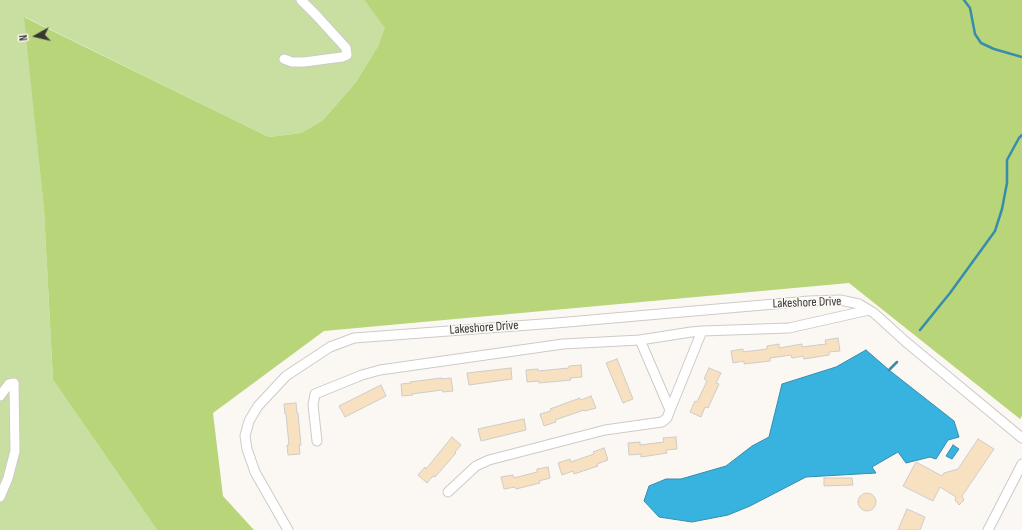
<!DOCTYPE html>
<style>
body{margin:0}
#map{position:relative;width:1022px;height:530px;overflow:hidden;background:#fbf8f4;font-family:"Sofia Sans Condensed",sans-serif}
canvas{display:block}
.north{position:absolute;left:16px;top:16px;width:40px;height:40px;-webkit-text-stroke:3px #fbf8f4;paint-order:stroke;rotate:262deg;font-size:11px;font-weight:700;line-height:16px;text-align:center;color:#373634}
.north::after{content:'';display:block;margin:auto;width:14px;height:18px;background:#373634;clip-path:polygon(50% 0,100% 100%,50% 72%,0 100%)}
</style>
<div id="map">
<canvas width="1022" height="530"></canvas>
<div class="north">N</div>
</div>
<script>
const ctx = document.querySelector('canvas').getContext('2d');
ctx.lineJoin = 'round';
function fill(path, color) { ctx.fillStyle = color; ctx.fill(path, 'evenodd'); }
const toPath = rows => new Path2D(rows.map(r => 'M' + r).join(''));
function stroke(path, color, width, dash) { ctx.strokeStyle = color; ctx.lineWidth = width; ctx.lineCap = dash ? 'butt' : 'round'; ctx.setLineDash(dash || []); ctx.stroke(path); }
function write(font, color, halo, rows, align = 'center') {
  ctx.font = font + ' "Sofia Sans Condensed",sans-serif'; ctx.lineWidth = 3; ctx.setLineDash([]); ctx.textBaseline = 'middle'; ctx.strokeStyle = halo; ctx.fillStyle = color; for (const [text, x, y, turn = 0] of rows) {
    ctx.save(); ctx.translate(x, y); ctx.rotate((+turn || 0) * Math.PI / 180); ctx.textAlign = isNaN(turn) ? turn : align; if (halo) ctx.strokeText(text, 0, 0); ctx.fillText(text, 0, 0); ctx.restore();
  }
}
const green = toPath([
 [0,0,364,0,386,28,378,46,356,82,323,120,301,133,269,137,25,17,44,210,53,380,157,530,0,530]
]);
const forest = toPath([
 [364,0,1022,0,1022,416,1020,419,849,283,324,331,213,413,223,496,254,530,157,530,53,380,44,210,24,17,269,137,301,133,323,120,356,82,378,46,385,28]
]);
const water = toPath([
 [866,350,889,370,954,421,959,437,948,440,936,459,930,457,906,463,898,452,872,467,876,473,806,477,750,506,728,515,692,522,659,517,644,501,649,486,666,479,681,479,726,466,752,446,769,437,782,384,836,367,866,350],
 [953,445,959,449,952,459,946,456,953,445]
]);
const stream = toPath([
 [964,0,970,8,975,34,981,43,994,49,1022,57],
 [920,330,950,293,995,231,1002,209,1007,183,1007,160,1019,138,1022,135],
 [889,370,897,362]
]);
const building = toPath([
 [838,338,840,351,829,352,829,355,804,359,803,356,792,358,791,355,770,358,770,361,744,364,744,361,733,363,731,351,743,349,743,352,767,349,767,346,779,344,779,348,802,344,802,347,826,344,825,340,838,338],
 [617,359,633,399,623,403,606,363,617,359],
 [581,365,582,377,570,378,571,380,539,383,539,381,527,382,526,370,538,369,538,371,569,368,569,366,581,365],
 [511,368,512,379,469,385,467,373,511,368],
 [709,368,721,373,716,383,719,384,708,408,705,407,701,417,690,412,695,401,697,402,707,381,704,379,709,368],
 [441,378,441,379,451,378,453,391,443,392,442,390,412,394,413,395,402,396,401,384,411,383,410,382,441,378],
 [381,385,386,396,345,417,339,406,381,385],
 [591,396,596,408,585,411,584,410,555,420,556,422,544,426,540,414,551,411,550,409,580,398,581,400,591,396],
 [296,403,297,413,298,413,301,445,299,445,300,454,288,455,287,445,289,445,286,414,285,414,284,404,296,403],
 [524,419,526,430,481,441,478,429,524,419],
 [452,437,461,445,455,452,456,453,435,477,433,476,427,483,418,475,425,467,426,469,452,437],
 [676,437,677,449,666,450,667,453,641,457,641,454,629,455,628,443,640,442,640,445,664,442,663,438,676,437],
 [978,439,994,449,962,496,964,500,959,505,955,500,956,497,940,487,933,501,903,486,916,462,942,476,944,473,958,469,978,439],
 [604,448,608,460,597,464,598,466,574,474,573,471,562,475,558,463,570,459,571,462,594,454,593,452,604,448],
 [548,467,550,478,539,481,540,483,516,489,515,487,504,489,501,477,513,475,514,478,537,472,537,469,548,467],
 [824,478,852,478,853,485,824,486,824,478],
 '858 502a9 9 0 1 1 18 0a9 9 0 1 1-18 0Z',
 [907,509,925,517,920,530,898,530,907,509]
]);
const minor = toPath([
 [284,59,292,62,304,62,342,57,347,55,346,48,316,15,301,0],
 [702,331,670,410,640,340,691,332,702,331,789,328,869,310],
 [0,396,9,384,14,383,15,451,8,478,0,497],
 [317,441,313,405,315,394,362,375,380,370,563,344,640,340],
 [448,492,476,466,489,460,605,430,662,422,667,418,670,410],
 [288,530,255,472,247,449,245,436,249,421,258,406,286,376,330,347,354,338,556,323,809,301,840,300,859,304,874,313,906,342,1022,438],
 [988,530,1022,464]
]);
const streetNames = [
 ["Lakeshore Drive",807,303,-2],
 ["Lakeshore Drive",484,328,-4]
];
fill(green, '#c9dea1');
fill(forest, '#b8d579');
fill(water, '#38b2df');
stroke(water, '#388dac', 1);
stroke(stream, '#388dac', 2.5);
fill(building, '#f8e1c1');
stroke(building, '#cecbc8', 1);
stroke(minor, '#cdcbc7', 11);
stroke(minor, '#fff', 9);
write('13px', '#373634', '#fbf8f4', streetNames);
</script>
